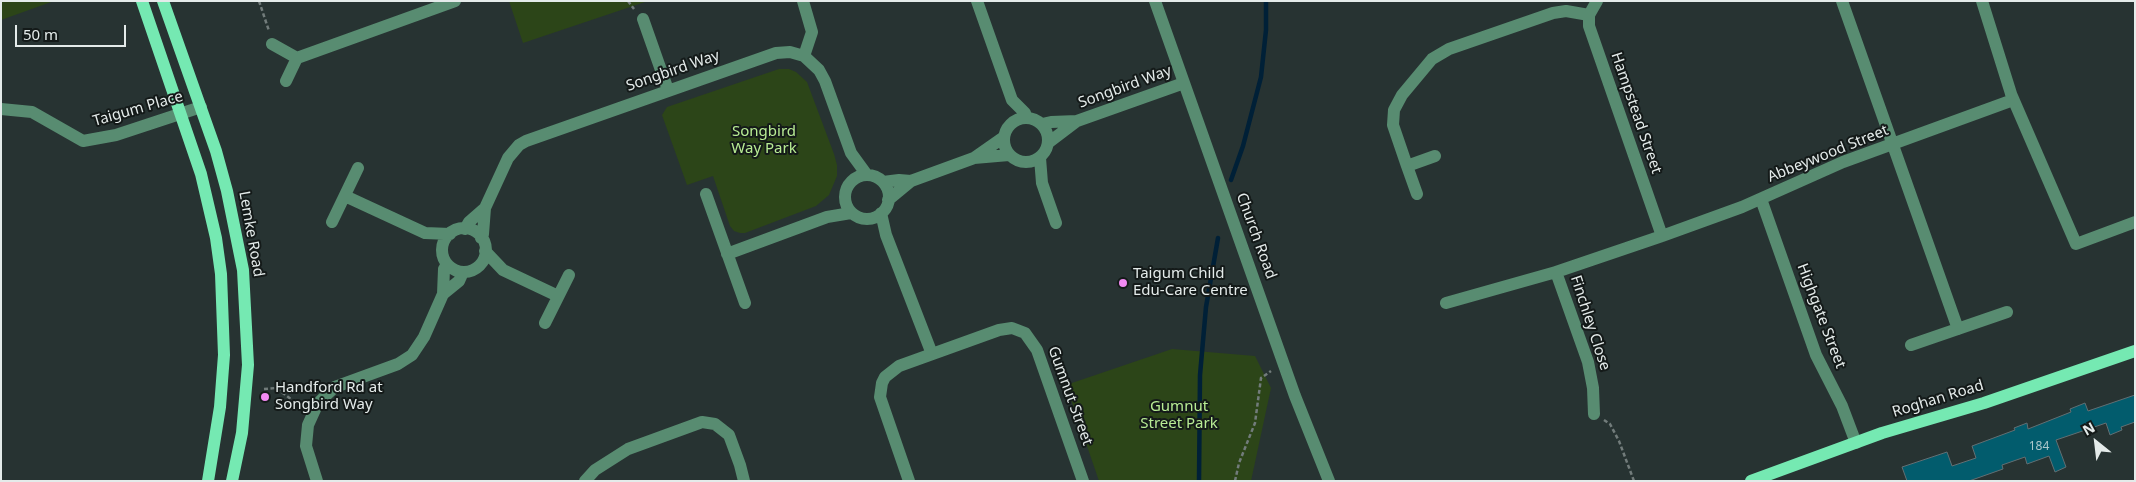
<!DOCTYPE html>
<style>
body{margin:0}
#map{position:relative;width:2136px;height:482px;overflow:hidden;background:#273332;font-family:"Noto Sans",sans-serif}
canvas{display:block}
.frame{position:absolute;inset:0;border:2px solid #e4ebea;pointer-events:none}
.north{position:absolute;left:2071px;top:417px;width:50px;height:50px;-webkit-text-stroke:4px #141a19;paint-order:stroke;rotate:331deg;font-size:14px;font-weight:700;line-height:20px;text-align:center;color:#e4ebea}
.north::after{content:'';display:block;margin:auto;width:18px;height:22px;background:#e4ebea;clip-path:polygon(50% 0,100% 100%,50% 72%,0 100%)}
.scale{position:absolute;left:15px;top:25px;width:111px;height:22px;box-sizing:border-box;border:2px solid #e4ebea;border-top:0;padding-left:6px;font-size:15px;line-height:18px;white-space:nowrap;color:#e4ebea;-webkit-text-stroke:4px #141a19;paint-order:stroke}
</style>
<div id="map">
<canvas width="2136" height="482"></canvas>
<div class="frame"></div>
<div class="north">N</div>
<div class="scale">50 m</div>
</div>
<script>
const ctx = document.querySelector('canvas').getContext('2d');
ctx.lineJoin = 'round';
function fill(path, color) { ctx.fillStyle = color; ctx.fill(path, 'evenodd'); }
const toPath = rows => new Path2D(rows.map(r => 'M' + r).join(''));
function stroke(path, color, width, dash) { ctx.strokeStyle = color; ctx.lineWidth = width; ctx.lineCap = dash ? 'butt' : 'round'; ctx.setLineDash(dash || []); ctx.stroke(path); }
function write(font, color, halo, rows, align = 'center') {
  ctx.font = font + ' "Noto Sans",sans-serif'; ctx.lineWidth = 4; ctx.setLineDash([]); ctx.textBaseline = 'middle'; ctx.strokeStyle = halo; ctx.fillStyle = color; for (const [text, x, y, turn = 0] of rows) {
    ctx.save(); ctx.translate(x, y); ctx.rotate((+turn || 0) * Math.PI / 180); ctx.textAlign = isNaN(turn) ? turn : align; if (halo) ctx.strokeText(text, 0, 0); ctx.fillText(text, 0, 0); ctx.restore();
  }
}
const green = toPath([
 [1,1,54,1,1,20],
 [509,1,648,1,523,43],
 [779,69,789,69,796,72,807,82,834,154,837,165,837,176,829,195,816,206,745,233,740,233,734,231,730,226,713,176,687,185,662,115,667,107],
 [1172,349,1255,356,1271,388,1251,481,1099,481,1066,385]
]);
const stream = toPath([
 [1231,180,1243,146,1261,77,1266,30,1266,1],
 [1199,481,1200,375,1206,307,1218,238]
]);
const building = toPath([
 [2135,395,2135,422,2121,427,2122,430,2110,435,2106,423,2056,440,2066,467,2055,472,2049,456,2027,464,2025,457,2002,465,2003,469,1969,481,1907,481,1902,467,1947,452,1952,466,1976,458,1972,446,2015,430,2014,428,2027,423,2028,429,2071,412,2070,409,2085,403,2088,411,2135,395]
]);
const path = toPath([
 [259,1,269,31],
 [628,1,634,9],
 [264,389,276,388,303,408],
 [1604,420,1610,424,1619,441,1634,481],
 [1235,481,1239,463,1255,423,1261,378,1271,371]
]);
const minor = toPath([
 [803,1,812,32,804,56],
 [977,1,1012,100,1025,113,1026,118],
 [1155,1,1295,396,1329,481],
 [1597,1,1589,15,1589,26,1662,236],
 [1842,1,1958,329],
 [643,19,668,90],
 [272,44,297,58,286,81],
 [297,58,455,1],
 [2011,94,2076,244,2135,222],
 [1,109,32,112,83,141,116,135,201,107],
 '1004 140a22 22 0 1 1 44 0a22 22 0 1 1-44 0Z',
 [1042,124,1051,122,1077,121],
 [1048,143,1077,121,1184,83],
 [974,158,1009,155],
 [1040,158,1042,183,1056,223],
 [1407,166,1393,125,1394,110,1402,95,1432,59,1449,49,1553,13,1566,11,1589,15],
 '845 197a22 22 0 1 1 44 0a22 22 0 1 1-44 0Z',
 [883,182,899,180,911,181],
 [706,194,745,303],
 [1417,194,1407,166,1435,156],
 [345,196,425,233,450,234],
 [1761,199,1816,355,1842,406,1856,443],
 [888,200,911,181,974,158,1004,137],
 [881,213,886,235,932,354],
 [332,222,358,168],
 '442 250a22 22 0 1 1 44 0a22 22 0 1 1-44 0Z',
 [465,229,469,222,485,208,508,158,519,145,526,141,776,53,790,52,804,56,819,70,825,81,851,153,867,175],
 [481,238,483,234,485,208],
 [485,251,503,270,558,296],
 [727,254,827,217,851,213],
 [1556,272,1588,362,1593,388,1594,414],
 [443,294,459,281,463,272],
 [1446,303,1556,272,1662,236,1742,207,1843,162,2013,100,1982,1],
 [545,323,569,275],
 [1911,345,2007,312],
 [317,481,306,446,308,425,318,403,335,387,398,364,412,355,424,337,443,294,444,269,447,264],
 [585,481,595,470,628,449,702,422,715,424,729,435,740,465,744,481],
 [909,481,880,397,882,383,885,377,899,366,999,330,1012,328,1025,333,1037,350,1083,481]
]);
const major = toPath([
 [142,1,201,174,216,238,221,274,224,355,220,407,208,481],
 [163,1,216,151,227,191,243,270,248,365,242,433,232,481],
 [1751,481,1882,433,1984,403,2135,351]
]);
const markers = [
 [1123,283,5,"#f28af3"],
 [265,397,5,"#f28af3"]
];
const numberNames = [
 ["184",2039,447]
];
const streetNames = [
 ["Songbird Way",673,71,-19],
 ["Songbird Way",1125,87,-20],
 ["Taigum Place",138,109,-16],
 ["Hampstead Street",1636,113,71],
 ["Abbeywood Street",1828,154,-22],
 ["Lemke Road",251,234,80],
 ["Church Road",1256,236,70],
 ["Highgate Street",1821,316,69],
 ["Finchley Close",1590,323,72],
 ["Gumnut Street",1070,396,70],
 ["Roghan Road",1938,399,-17]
];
const parkNames = [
 ["Songbird",764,132],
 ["Way Park",764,149],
 ["Gumnut",1179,407],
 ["Street Park",1179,424]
];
const poiNames = [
 ["Taigum Child",1133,274],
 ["Edu-Care Centre",1133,291],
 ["Handford Rd at",275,388],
 ["Songbird Way",275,405]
];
fill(green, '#2c4518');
stroke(stream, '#002037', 4.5);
fill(building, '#025c6d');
stroke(building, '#626f73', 1);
stroke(path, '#727c7b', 2.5, [4, 2.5]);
stroke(minor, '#588c71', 12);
stroke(major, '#75e9b2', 12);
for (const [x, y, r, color] of markers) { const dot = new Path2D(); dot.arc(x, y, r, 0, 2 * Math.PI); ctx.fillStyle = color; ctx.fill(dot); stroke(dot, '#141a19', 2); }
write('12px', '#acc7cb', null, numberNames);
write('15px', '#e4ebea', '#141a19', streetNames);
write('15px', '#b8ec94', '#141a19', parkNames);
write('15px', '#e4ebea', '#141a19', poiNames, 'left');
</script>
